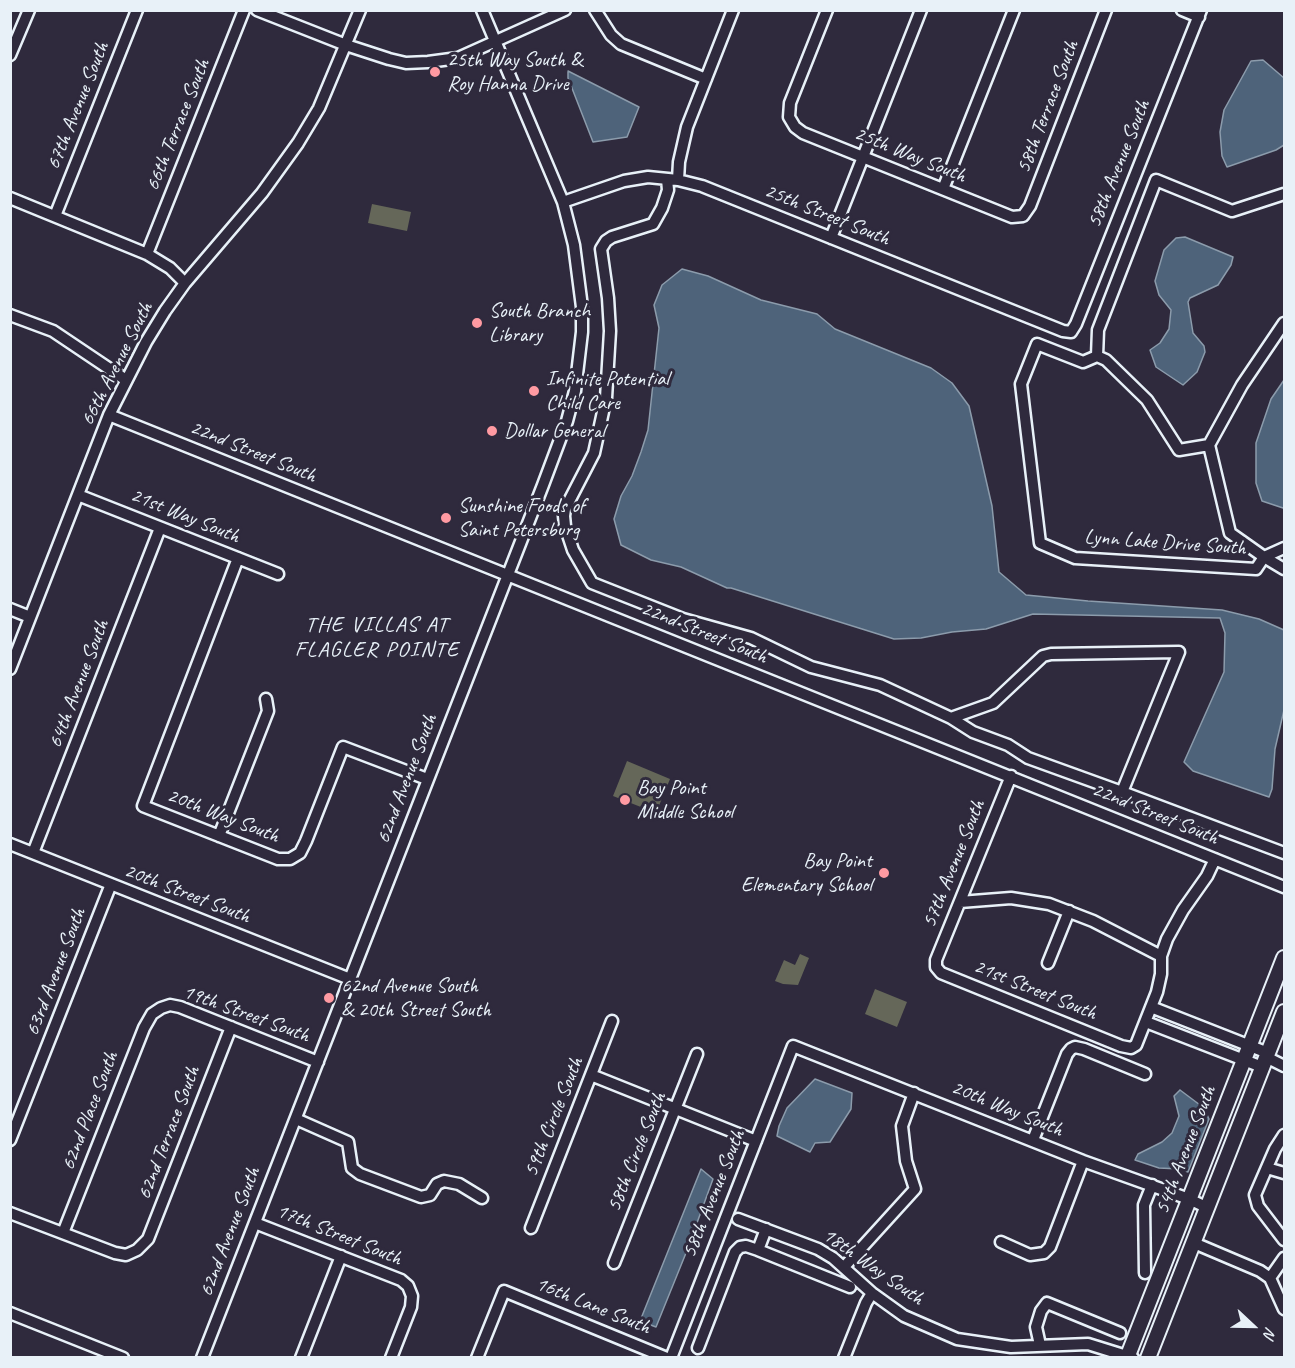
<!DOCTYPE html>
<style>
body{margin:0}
#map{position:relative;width:1295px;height:1368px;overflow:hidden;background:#2f2a3d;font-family:Caveat,sans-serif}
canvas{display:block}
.frame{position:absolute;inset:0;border:12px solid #e8f1f8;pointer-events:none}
.north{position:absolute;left:1223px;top:1296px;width:60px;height:60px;-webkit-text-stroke:4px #2f2a3d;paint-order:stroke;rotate:112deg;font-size:16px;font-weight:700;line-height:24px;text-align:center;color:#e8f1f8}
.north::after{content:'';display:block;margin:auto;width:21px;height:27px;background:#e8f1f8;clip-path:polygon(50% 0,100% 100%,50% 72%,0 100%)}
</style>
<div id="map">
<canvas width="1295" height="1368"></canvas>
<div class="frame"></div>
<div class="north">N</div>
</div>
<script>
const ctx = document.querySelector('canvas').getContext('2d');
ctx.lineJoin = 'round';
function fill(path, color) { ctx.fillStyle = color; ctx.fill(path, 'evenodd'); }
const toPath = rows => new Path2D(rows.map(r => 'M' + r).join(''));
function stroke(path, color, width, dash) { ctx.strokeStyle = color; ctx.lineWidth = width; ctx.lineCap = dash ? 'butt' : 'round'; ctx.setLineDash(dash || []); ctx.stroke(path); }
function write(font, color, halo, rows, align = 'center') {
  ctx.font = font + ' Caveat,sans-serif'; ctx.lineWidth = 6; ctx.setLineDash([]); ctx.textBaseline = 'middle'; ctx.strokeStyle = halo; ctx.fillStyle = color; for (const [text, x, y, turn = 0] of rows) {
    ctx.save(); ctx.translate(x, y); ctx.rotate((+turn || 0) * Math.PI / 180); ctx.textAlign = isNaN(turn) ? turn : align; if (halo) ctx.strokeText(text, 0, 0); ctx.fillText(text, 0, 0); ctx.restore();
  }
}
const green = toPath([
 [372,204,411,212,407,231,368,223],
 [627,761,670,779,656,813,613,796],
 [800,954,809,958,798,985,783,984,775,981,784,960,795,965],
 [875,989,907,1002,897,1027,865,1014]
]);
const water = toPath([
 [1263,60,1284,78,1284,145,1276,150,1227,167,1222,156,1220,132,1224,110,1251,61,1263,60],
 [568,71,639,107,627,137,593,142,568,78,568,71],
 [1185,237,1233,257,1231,265,1218,285,1190,298,1188,302,1193,333,1204,346,1205,352,1197,372,1183,385,1156,367,1150,350,1160,343,1169,329,1171,310,1159,295,1155,281,1164,250,1176,238,1185,237],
 [682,269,708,276,761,300,817,314,835,329,931,368,952,383,969,406,992,506,999,572,1026,595,1088,601,1222,610,1259,619,1284,630,1284,710,1275,749,1272,789,1269,797,1193,771,1184,762,1224,672,1225,633,1220,618,1033,614,986,629,952,632,921,638,894,639,731,588,727,588,681,567,651,560,621,545,614,519,621,496,632,476,641,452,648,430,659,328,654,305,662,285,682,269],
 [1284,380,1284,507,1283,508,1262,501,1256,483,1256,443,1271,399,1284,380],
 [815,1079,852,1093,851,1109,830,1142,815,1143,810,1152,777,1136,779,1126,787,1108,815,1079],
 [1180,1090,1204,1108,1209,1119,1188,1172,1180,1169,1159,1168,1135,1160,1138,1154,1162,1142,1172,1133,1179,1116,1174,1096,1180,1090],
 [701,1169,713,1179,686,1253,656,1327,640,1321,701,1169]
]);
const minor = toPath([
 [257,10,346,45,389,59,406,63,428,62,458,58,565,10],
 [595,10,611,35,621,44,706,79],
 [827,10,790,103,789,117,795,127,803,133,1012,217,1023,216,1030,206,1106,10],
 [1182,10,1199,17],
 [10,55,29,10],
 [667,179,668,190,662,208,653,224,612,237,606,241,601,249,608,298,610,331,606,398,594,453,565,509,564,516,565,526,573,550,592,583,683,619,751,638,811,667,880,685,951,718,993,703,1043,656,1051,654,1179,652,1122,792,1284,853],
 [678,180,679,162,687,127,733,10],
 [943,189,1014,10],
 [1284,194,1232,211,1156,180,1098,330,1097,356,1106,360,1147,400,1179,450,1209,445,1242,385,1284,323],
 [10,198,147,254,170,268,185,283],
 [563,202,624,181,648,177,678,180,702,186,1063,331,1071,332,1076,324,1201,10],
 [55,216,137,10],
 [831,238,921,10],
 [147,254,244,10],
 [10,315,53,331,126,380],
 [1097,356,1083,362,1037,344,1021,384,1040,543,1075,558,1256,569,1264,557,1284,569],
 [109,415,1284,887],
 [1209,445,1230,533,1264,557,1284,548],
 [78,495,278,574],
 [238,558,143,806,278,859,290,859,300,853,306,841,343,747,427,779],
 [10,609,30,617],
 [10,669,109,415,146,342,165,311,185,283,262,193,298,143,319,108,360,10],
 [951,718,973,732,1008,745,1028,758,1122,792],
 [1011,776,936,960,936,967,941,973,1121,1046,1131,1048,1136,1045,1157,992,1161,974,1161,956,1167,939,1183,910,1207,876,1215,859],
 [219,836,268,711,266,699],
 [10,844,350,979],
 [33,853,160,528],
 [960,902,1011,898,1049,904,1093,921,1161,956],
 [1048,963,1069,911],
 [1151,1007,1268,1053],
 [1146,1022,1262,1067],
 [1266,1057,1284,1066],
 [591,1075,756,1141],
 [296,1119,348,1142,352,1168,360,1174,421,1197,430,1195,437,1184,444,1181,459,1184,482,1198],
 [1284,1135,1275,1149,1255,1195,1258,1206,1284,1240],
 [10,1140,111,884],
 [1033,1140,1067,1054,1071,1049,1075,1047,1084,1049,1145,1074],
 [1267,1168,1284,1173],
 [10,1213,115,1253,126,1255,137,1250,148,1239,231,1027],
 [738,1219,818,1249,833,1258,872,1293,904,1316,957,1339,1011,1347,1088,1344,1133,1358],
 [255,1223,401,1280,408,1286,412,1296,411,1307,391,1358],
 [531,1228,612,1021],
 [766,1229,758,1250,850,1287],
 [63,1233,144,1028,152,1014,161,1008,170,1005,180,1007,318,1062],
 [1001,1242,1030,1255,1044,1253,1050,1247,1083,1161],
 [1194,1243,1260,1271,1270,1278,1284,1309],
 [614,1263,697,1054],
 [844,1267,915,1189,906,1161,902,1126,914,1093],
 [1145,1273,1144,1205,1152,1185],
 [1270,1278,1284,1258],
 [10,1313,123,1358],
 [1040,1345,1036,1327,1041,1311,1047,1303,1120,1333],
 [698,1348,735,1252,740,1247,746,1246,758,1250],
 [202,1358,543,485,567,421,575,391,582,332,582,307,574,245,563,202,482,10],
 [301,1358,341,1256],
 [477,1358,504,1291,667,1358],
 [671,1358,793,1046,1083,1161,1189,1199,1208,1208],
 [844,1358,866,1303,872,1293]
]);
const major = toPath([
 [1127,1358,1284,958],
 [1148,1358,1284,1012]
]);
const markers = [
 [435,72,6,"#ff9aa2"],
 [477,323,6,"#ff9aa2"],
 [534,391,6,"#ff9aa2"],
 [492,431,6,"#ff9aa2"],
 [446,518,6,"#ff9aa2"],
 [625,800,6,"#ff9aa2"],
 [884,873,6,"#ff9aa2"],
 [329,998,6,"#ff9aa2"]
];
const poiNames = [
 ["25th Way South &",447,60],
 ["Roy Hanna Drive",447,84],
 ["South Branch",489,311],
 ["Library",489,335],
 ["Infinite Potential",546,379],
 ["Child Care",546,403],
 ["Dollar General",504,431],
 ["Sunshine Foods of",458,506],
 ["Saint Petersburg",458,530],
 ["Bay Point",637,788],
 ["Middle School",637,812],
 ["Bay Point",872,861,"right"],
 ["Elementary School",872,885,"right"],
 ["62nd Avenue South",341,986],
 ["& 20th Street South",341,1010]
];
const streetNames = [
 ["67th Avenue South",78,106,-68],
 ["58th Terrace South",1048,107,-69],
 ["66th Terrace South",178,125,-68],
 ["25th Way South",910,155,22],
 ["58th Avenue South",1119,164,-68],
 ["25th Street South",827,215,22],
 ["66th Avenue South",117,364,-63],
 ["22nd Street South",253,452,22],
 ["21st Way South",185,516,22],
 ["Lynn Lake Drive South",1165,543,4],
 ["22nd Street South",704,633,22],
 ["64th Avenue South",79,684,-69],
 ["62nd Avenue South",407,779,-69],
 ["22nd Street South",1155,814,22],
 ["20th Way South",223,816,21],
 ["57th Avenue South",954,864,-68],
 ["20th Street South",187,894,21],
 ["63rd Avenue South",56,972,-69],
 ["21st Street South",1035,990,22],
 ["19th Street South",246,1014,20],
 ["20th Way South",1007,1109,22],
 ["62nd Place South",90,1111,-69],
 ["59th Circle South",554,1117,-68],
 ["62nd Terrace South",169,1133,-69],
 ["54th Avenue South",1186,1150,-69],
 ["58th Circle South",637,1152,-68],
 ["58th Avenue South",714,1194,-68],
 ["62nd Avenue South",230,1232,-69],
 ["17th Street South",339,1235,22],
 ["18th Way South",873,1267,35],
 ["16th Lane South",593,1306,22]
];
const neighbourhoodNames = [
 ["THE VILLAS AT",377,625],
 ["FLAGLER POINTE",377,650]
];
fill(green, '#656759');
fill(water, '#4e637a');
stroke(water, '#8c9cac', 1.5);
stroke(minor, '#e8f1f8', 15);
stroke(major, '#e8f1f8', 18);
stroke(minor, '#2f2a3d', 10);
stroke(major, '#2f2a3d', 14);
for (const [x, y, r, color] of markers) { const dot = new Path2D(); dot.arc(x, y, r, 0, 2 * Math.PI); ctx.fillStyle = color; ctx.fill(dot); stroke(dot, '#2f2a3d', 2); }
write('21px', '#e8f1f8', '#2f2a3d', poiNames, 'left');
write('21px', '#e8f1f8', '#2f2a3d', streetNames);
ctx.letterSpacing = '1.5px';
write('22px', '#e8f1f8', '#2f2a3d', neighbourhoodNames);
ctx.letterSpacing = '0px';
</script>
